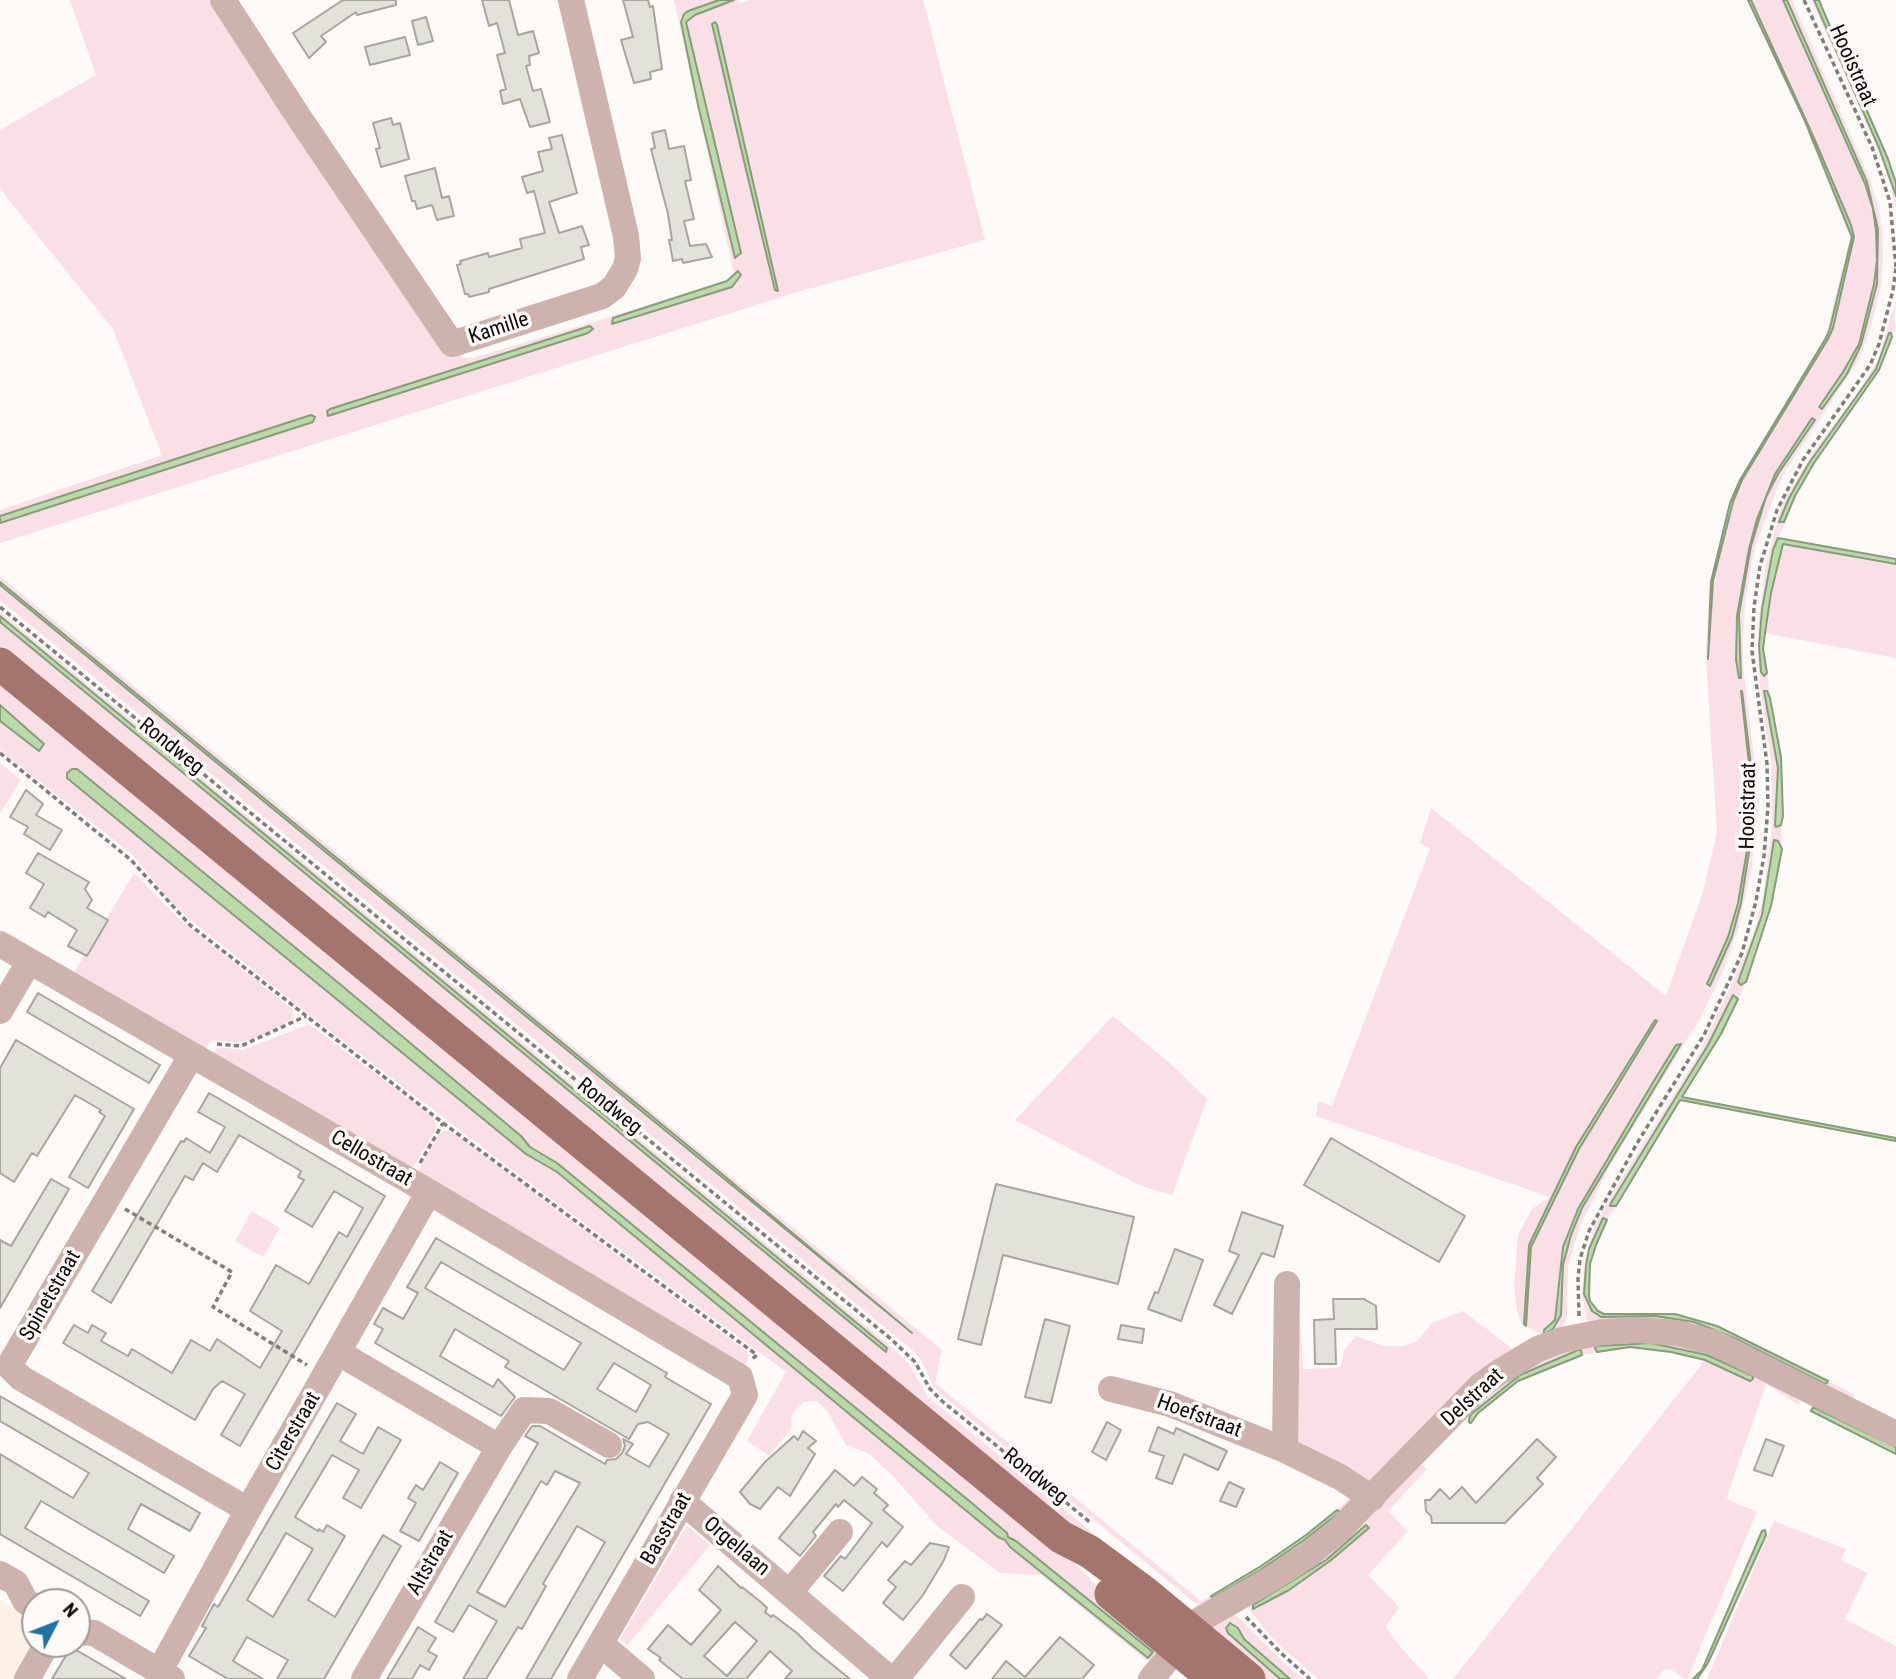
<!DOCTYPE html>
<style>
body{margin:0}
#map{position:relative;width:1896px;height:1679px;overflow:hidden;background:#fefaf7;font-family:"Roboto Condensed",sans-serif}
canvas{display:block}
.north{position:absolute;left:21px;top:1588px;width:70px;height:70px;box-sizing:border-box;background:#fefaf7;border:2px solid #9e9a98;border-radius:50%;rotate:48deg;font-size:19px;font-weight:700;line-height:28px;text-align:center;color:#0d0b09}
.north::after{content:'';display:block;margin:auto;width:24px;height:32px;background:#1a73a2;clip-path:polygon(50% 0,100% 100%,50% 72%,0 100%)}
</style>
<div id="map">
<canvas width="1896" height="1679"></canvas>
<div class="north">N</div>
</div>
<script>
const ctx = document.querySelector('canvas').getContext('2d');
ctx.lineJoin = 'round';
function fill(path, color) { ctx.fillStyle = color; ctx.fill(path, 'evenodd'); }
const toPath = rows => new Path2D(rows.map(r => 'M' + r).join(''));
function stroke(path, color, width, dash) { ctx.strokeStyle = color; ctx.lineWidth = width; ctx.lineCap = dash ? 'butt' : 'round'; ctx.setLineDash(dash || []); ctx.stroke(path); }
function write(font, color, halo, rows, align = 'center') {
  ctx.font = font + ' "Roboto Condensed",sans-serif'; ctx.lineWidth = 7; ctx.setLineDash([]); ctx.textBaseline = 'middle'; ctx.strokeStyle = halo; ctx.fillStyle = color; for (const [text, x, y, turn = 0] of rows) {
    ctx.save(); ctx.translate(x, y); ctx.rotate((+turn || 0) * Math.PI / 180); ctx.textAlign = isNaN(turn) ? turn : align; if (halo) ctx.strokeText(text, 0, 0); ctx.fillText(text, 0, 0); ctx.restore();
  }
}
const built = toPath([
 [0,1600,35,1621,35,1644,15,1679,0,1679]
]);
const green = toPath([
 [70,0,220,0,464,341,461,358,473,358,606,318,727,280,734,273,674,0,719,0,684,14,698,105,735,258,686,22,695,15,734,0,738,0,739,4,749,0,923,0,985,240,801,291,0,543,0,523,315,420,311,415,0,516,0,510,162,455,113,329,0,189,0,130,96,75],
 [731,278,732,287,614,325,612,324,614,318],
 [590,326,588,333,328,416,327,411,330,409],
 [1747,0,1805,121,1852,233,1852,237,1830,328,1826,338,1740,480,1730,503,1711,582,1712,591,1733,502,1742,480,1828,339,1833,328,1854,237,1814,138,1751,0,1783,0,1842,130,1873,209,1877,260,1874,284,1863,330,1852,358,1822,409,1847,374,1861,345,1866,329,1877,284,1879,259,1875,208,1867,182,1844,127,1787,0,1792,0,1870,180,1878,206,1882,230,1883,257,1881,285,1871,326,1858,361,1782,476,1755,546,1745,599,1743,641,1743,665,1759,802,1751,871,1737,932,1724,968,1702,1015,1612,1162,1580,1225,1568,1266,1567,1317,1562,1329,1551,1339,1522,1324,1517,1310,1514,1285,1518,1235,1532,1209,1549,1197,1316,1116,1318,1101,1332,1106,1430,849,1420,843,1431,808,1666,996,1703,892,1717,832,1706,660,1709,585,1729,504,1743,473,1826,335,1850,237,1803,120],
 [1812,418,1815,420,1778,474,1766,497,1751,546,1739,614,1740,677,1736,659,1737,616,1749,549,1764,498,1775,474],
 [1741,692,1742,692,1753,781,1752,833,1741,903,1732,937,1707,983,1728,937,1744,873,1750,833,1751,781],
 [1655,1020,1657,1021,1579,1149,1531,1247,1526,1326,1524,1323,1529,1245,1576,1147],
 [1676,1045,1675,1056,1582,1208,1571,1235,1563,1265,1561,1315,1544,1333,1544,1330,1555,1320,1563,1247,1578,1209],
 [1811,0,1815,4,1879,148,1896,196,1896,207,1886,172,1867,123],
 [1896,300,1894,319,1896,326,1892,337,1891,333,1889,334,1876,369,1798,481,1789,498,1782,523,1785,522,1773,550,1762,609,1759,646,1761,672,1767,673,1770,698,1767,691,1764,691,1778,768,1782,849,1778,841,1773,844,1762,915,1738,982,1743,984,1746,982,1738,999,1733,995,1708,1045,1611,1202,1611,1206,1616,1206,1607,1220,1603,1218,1589,1249,1584,1294,1592,1311,1601,1317,1655,1316,1694,1322,1734,1338,1827,1383,1828,1381,1854,1394,1853,1399,1735,1347,1595,1327,1587,1321,1582,1295,1584,1264,1594,1228,1608,1201,1700,1052,1752,939,1763,897,1772,826,1771,760,1760,687,1758,651,1759,618,1766,565,1782,504,1811,455,1850,404,1877,362],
 [1783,544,1896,564,1896,658,1765,633,1771,593],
 [0,576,942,1350,935,1383,1201,1601,1211,1596,1212,1598,1262,1569,1339,1512,1337,1510,1348,1499,1346,1495,1350,1496,1352,1503,1296,1557,1200,1606,1195,1603,943,1396,933,1385,920,1358,910,1348,0,600,0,585,890,1317,910,1333,911,1332,0,582],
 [0,612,894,1349,908,1363,928,1397,1192,1615,1188,1620,0,651,0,622,886,1352,887,1348,0,616],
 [0,676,339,955,389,1006,1057,1546,1103,1592,1167,1647,1152,1665,1041,1575,1000,1573,937,1526,891,1474,868,1453,846,1445,827,1411,817,1401,803,1402,792,1414,791,1429,769,1456,747,1441,786,1372,514,1171,322,1025,192,921,171,902,132,854,0,750,0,721,35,749,44,744,0,705],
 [77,769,521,1136,526,1154,67,778,67,773],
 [0,763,21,780,0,813],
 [134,873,178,918,292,1009,293,1019,252,1040,235,1042,212,1040,201,1052,72,976],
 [1113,1016,1171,1064,1207,1099,1172,1195,1141,1186,1015,1120],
 [309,1024,433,1117,437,1127,410,1173,211,1056,218,1047,243,1050],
 [444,1131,451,1131,746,1351,748,1355,748,1360,743,1367,415,1176,439,1134],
 [252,1211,280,1228,263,1257,235,1241],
 [1463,1311,1510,1347,1516,1356,1386,1477,1366,1482,1296,1450,1291,1321,1300,1319,1303,1369,1338,1368,1342,1363,1344,1350,1356,1336,1384,1346,1404,1346,1418,1340,1432,1323],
 [1579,1341,1696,1343,1800,1398,1799,1405,1766,1384,1726,1499,1757,1512,1688,1677,1690,1679,1685,1679,1670,1669,1664,1670,1656,1679,1453,1679,1705,1360,1749,1381,1753,1376,1707,1355,1651,1343,1596,1350,1597,1352,1582,1355,1582,1352,1534,1368,1520,1375,1470,1415,1470,1425,1466,1421,1465,1409,1495,1380],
 [1421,1464,1427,1469,1388,1511,1408,1531,1368,1575,1399,1607,1386,1626,1396,1642,1429,1679,1318,1679,1273,1639,1246,1605],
 [1363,1527,1304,1580,1255,1610,1253,1609,1253,1605,1326,1560],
 [1774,1521,1846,1549,1841,1560,1867,1573,1845,1619,1896,1646,1896,1679,1707,1679],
 [687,1526,710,1545,628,1645,620,1639],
 [1235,1614,1286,1665,1303,1679,1290,1679,1244,1639,1238,1628,1226,1628,1228,1633,1280,1679,1258,1679,1202,1631]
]);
const water = toPath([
 [719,0,734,0,695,15,686,22,741,253,735,258,698,105,681,22,684,14,688,11,719,0],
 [1748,0,1751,0,1814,138,1851,225,1854,237,1833,328,1828,339,1742,480,1733,502,1713,581,1708,659,1711,582,1730,503,1740,480,1826,338,1830,328,1852,237,1805,121,1748,0],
 [1783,0,1787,0,1867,182,1878,229,1877,284,1861,345,1847,374,1822,409,1819,407,1843,372,1859,344,1874,284,1877,260,1876,231,1873,209,1865,184,1783,0],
 [1814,0,1819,0,1823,10,1888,159,1896,183,1896,196,1879,148,1814,0],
 [715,22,717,25,778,291,775,290,743,157,712,24,715,22],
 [738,271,741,275,732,287,612,324,613,318,727,281,738,271],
 [590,326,593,329,588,333,328,416,327,411,330,409,590,326],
 [1889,333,1891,333,1892,337,1879,370,1814,463,1795,496,1784,522,1779,522,1789,498,1809,463,1876,369,1889,333],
 [311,415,315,417,313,422,0,523,0,516,311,415],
 [1812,418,1815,420,1778,474,1766,497,1751,546,1739,614,1741,678,1739,678,1736,659,1737,616,1749,549,1757,519,1775,474,1812,418],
 [1778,538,1896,559,1896,564,1783,544,1771,593,1765,633,1763,649,1767,673,1764,676,1761,672,1759,646,1762,609,1773,550,1778,538],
 [0,582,698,1154,912,1333,0,585,0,582],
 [0,616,887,1348,886,1352,0,622,0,616],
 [1741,691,1742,691,1753,781,1752,833,1741,903,1732,937,1710,986,1707,984,1728,937,1738,903,1750,833,1751,782,1741,691],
 [1764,691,1767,691,1770,698,1781,757,1783,816,1781,825,1776,827,1775,825,1778,768,1764,691],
 [0,705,44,744,39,751,0,721,0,705],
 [72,769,77,769,341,985,521,1136,530,1147,557,1163,973,1504,1007,1533,1008,1537,1016,1541,1153,1652,1148,1658,1010,1547,1005,1540,998,1537,557,1172,526,1154,164,858,67,778,67,773,72,769],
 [1774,840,1778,841,1782,849,1771,906,1746,982,1741,985,1738,982,1762,915,1774,840],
 [1733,995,1738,999,1721,1034,1682,1097,1896,1138,1896,1141,1680,1100,1616,1206,1610,1206,1611,1203,1708,1045,1733,995],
 [1655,1020,1657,1021,1579,1149,1531,1247,1526,1326,1524,1324,1529,1245,1576,1147,1655,1020],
 [1681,1044,1582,1208,1571,1235,1563,1265,1561,1315,1553,1329,1544,1334,1544,1330,1555,1320,1563,1247,1578,1209,1652,1084,1676,1045,1681,1044],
 [1603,1218,1607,1220,1596,1245,1590,1264,1589,1296,1590,1301,1598,1311,1604,1314,1675,1314,1717,1326,1828,1381,1827,1383,1825,1384,1734,1338,1694,1322,1655,1316,1601,1317,1592,1311,1584,1294,1586,1266,1589,1249,1603,1218],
 [1651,1343,1707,1355,1753,1376,1753,1379,1750,1381,1705,1360,1671,1352,1630,1347,1597,1352,1595,1348,1597,1346,1651,1343],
 [1578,1350,1581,1350,1582,1355,1518,1381,1478,1413,1471,1423,1469,1422,1470,1415,1520,1375,1578,1350],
 [1813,1407,1896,1447,1896,1454,1811,1411,1813,1407],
 [1337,1510,1340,1512,1303,1541,1262,1569,1212,1598,1211,1596,1261,1566,1306,1535,1337,1510],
 [1366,1525,1369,1528,1330,1561,1289,1590,1253,1609,1253,1605,1326,1560,1366,1525],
 [1765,1530,1766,1535,1708,1663,1697,1679,1693,1679,1702,1670,1762,1531,1765,1530],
 [1230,1623,1238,1628,1244,1639,1290,1679,1280,1679,1228,1633,1226,1628,1230,1623]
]);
const building = toPath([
 [343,0,396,0,396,5,357,15,356,12,321,36,326,42,309,58,293,33,343,0],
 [482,0,509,0,518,35,533,31,539,53,529,56,530,65,526,66,533,91,541,89,550,122,530,127,520,99,503,104,500,91,506,89,497,55,505,53,497,23,489,26,482,0],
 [623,0,648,0,650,7,653,6,662,69,650,72,651,79,634,83,621,40,633,37,623,0],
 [426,17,433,41,418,45,412,21,426,17],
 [405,37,410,55,370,65,365,47,405,37],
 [391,118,393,125,400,123,409,159,381,167,376,149,380,148,373,123,391,118],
 [665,130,669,149,684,146,691,180,685,181,694,219,684,221,690,246,706,244,712,257,683,263,682,259,673,261,669,240,672,240,668,214,651,149,655,148,652,133,665,130],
 [562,135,577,193,549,202,559,233,582,226,589,245,581,247,584,259,489,289,489,292,469,297,468,294,465,294,457,265,461,264,460,261,488,253,489,257,522,248,520,239,545,233,534,191,527,193,522,177,543,171,538,152,552,149,549,138,562,135],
 [435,168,442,198,449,196,454,216,437,220,432,205,417,209,415,201,412,201,405,176,435,168],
 [26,790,43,804,36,815,62,830,50,850,24,834,28,827,10,817,26,790],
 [38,853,89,882,85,889,92,900,87,908,108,920,87,956,68,946,77,930,48,912,45,917,30,908,44,884,26,873,38,853],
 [38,993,160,1065,149,1083,27,1012,38,993],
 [16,1040,134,1109,88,1188,69,1177,105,1116,99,1112,101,1110,75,1095,37,1156,32,1153,14,1182,0,1173,0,1068,16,1040],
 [209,1093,385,1196,240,1446,221,1435,245,1394,222,1381,213,1389,195,1420,63,1343,74,1325,88,1333,92,1325,106,1333,101,1341,128,1356,132,1349,172,1373,191,1340,210,1351,217,1339,260,1368,282,1331,250,1311,276,1265,309,1284,339,1232,347,1237,363,1208,334,1191,312,1227,309,1225,285,1211,304,1180,298,1177,301,1171,239,1135,217,1172,203,1163,193,1180,185,1176,111,1303,92,1291,181,1141,184,1142,186,1138,210,1153,225,1127,198,1112,209,1093],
 [1331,1138,1465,1216,1439,1262,1304,1185,1331,1138],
 [51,1179,69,1189,0,1308,0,1240,11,1246,51,1179],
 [996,1184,1134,1217,1118,1284,1003,1255,981,1345,958,1339,996,1184],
 [1242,1212,1283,1226,1274,1257,1262,1253,1232,1314,1214,1305,1239,1255,1229,1251,1242,1212],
 [436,1238,667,1373,665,1377,711,1404,551,1679,526,1679,605,1542,577,1526,544,1582,543,1584,546,1586,522,1629,518,1627,486,1679,463,1679,497,1621,469,1605,453,1632,435,1622,538,1443,525,1436,532,1426,540,1426,605,1464,607,1460,616,1459,622,1453,625,1446,623,1439,633,1444,626,1454,649,1467,669,1434,648,1422,638,1424,629,1439,505,1367,509,1361,455,1329,440,1356,493,1387,498,1379,515,1397,501,1416,375,1343,383,1329,374,1324,383,1308,403,1319,418,1293,407,1287,436,1238],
 [441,1262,581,1343,564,1370,425,1288,441,1262],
 [614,1363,651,1385,636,1412,597,1389,614,1363],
 [555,1471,580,1483,505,1607,477,1592,541,1481,547,1485,555,1471],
 [1175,1249,1203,1260,1181,1321,1148,1309,1155,1292,1158,1293,1175,1249],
 [1333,1299,1364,1299,1376,1306,1377,1329,1335,1329,1336,1364,1315,1364,1314,1320,1334,1319,1333,1299],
 [1045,1319,1070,1326,1051,1403,1025,1397,1045,1319],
 [1121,1325,1144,1329,1142,1343,1118,1339,1121,1325],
 [0,1396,200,1513,190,1531,141,1504,128,1529,174,1556,164,1573,41,1501,25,1528,149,1601,140,1616,0,1534,0,1454,73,1498,89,1473,0,1421,0,1396],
 [337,1403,356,1414,340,1441,363,1454,378,1427,401,1440,361,1508,343,1498,359,1470,332,1455,316,1482,295,1517,318,1531,319,1529,323,1532,327,1525,345,1536,308,1600,335,1617,383,1535,401,1546,324,1679,277,1679,288,1660,247,1637,233,1661,263,1679,228,1679,189,1656,206,1628,202,1626,214,1604,218,1607,337,1403],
 [286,1533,313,1549,273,1617,247,1600,286,1533],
 [1107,1422,1121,1430,1106,1460,1092,1452,1107,1422],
 [1158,1427,1174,1434,1176,1428,1227,1451,1218,1470,1184,1454,1172,1484,1156,1478,1164,1456,1149,1451,1158,1427],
 [803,1431,816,1441,808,1448,815,1454,790,1496,778,1487,760,1509,750,1504,740,1492,765,1462,794,1436,798,1440,803,1431],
 [1537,1439,1556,1457,1537,1478,1543,1484,1505,1523,1432,1523,1431,1516,1426,1511,1425,1500,1430,1500,1440,1489,1450,1499,1462,1487,1476,1503,1537,1439],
 [1766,1439,1784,1446,1772,1476,1754,1470,1766,1439],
 [440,1462,458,1473,419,1541,400,1531,416,1503,408,1498,416,1485,423,1490,440,1462],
 [835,1470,854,1486,862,1477,877,1489,874,1493,888,1505,883,1510,903,1527,887,1547,882,1542,843,1591,824,1576,841,1556,845,1559,872,1523,844,1500,838,1507,836,1504,813,1532,816,1536,800,1556,779,1538,835,1470],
 [1229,1482,1244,1489,1236,1507,1220,1501,1229,1482],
 [930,1543,949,1547,944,1560,923,1595,903,1620,883,1603,896,1587,888,1580,905,1561,911,1565,930,1543],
 [718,1566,741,1588,742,1587,762,1603,767,1608,765,1612,771,1617,773,1615,797,1633,813,1649,850,1679,785,1679,792,1671,770,1651,746,1679,683,1679,659,1660,661,1658,648,1649,668,1625,691,1645,721,1610,699,1590,718,1566],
 [735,1622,757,1641,727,1676,704,1656,735,1622],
 [987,1614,1002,1625,966,1669,950,1655,980,1619,982,1620,987,1614],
 [418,1627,436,1638,428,1651,437,1656,429,1670,420,1665,412,1679,387,1679,418,1627],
 [1060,1637,1094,1665,1082,1679,992,1679,1006,1661,1025,1677,1060,1637],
 [71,1647,126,1679,52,1679,71,1647]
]);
const path = toPath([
 [1804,0,1872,147,1890,202,1896,267],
 [0,607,891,1339,915,1362,930,1389,942,1401,1091,1523],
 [0,753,131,860,190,925,443,1123,757,1355,751,1360],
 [217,1044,241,1046,306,1016],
 [420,1163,443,1123],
 [125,1209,232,1272,213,1307,307,1365],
 [1579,1316,1578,1278,1580,1259,1589,1231,1636,1145,1704,1035,1742,953,1756,901,1764,856,1768,807,1767,764,1752,651,1754,607,1760,566,1777,510,1803,460,1870,365,1879,344,1893,290,1896,268],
 [1246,1617,1282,1654,1310,1679]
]);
const minor = toPath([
 [223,0,298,116,452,344,602,296,614,287,625,269,628,258,626,236,571,0],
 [0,944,429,1192,740,1377,745,1395,580,1679],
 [0,1011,29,962],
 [191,1056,9,1366,21,1378,248,1510],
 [339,1353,499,1447],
 [1111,1389,1170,1404,1285,1450,1340,1477,1372,1498],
 [1285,1450,1287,1284],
 [682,1501,890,1679],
 [0,1574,16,1583,25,1601,35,1607],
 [790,1592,840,1532],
 [77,1632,94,1633,172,1679],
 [601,1644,642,1679],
 [159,1672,248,1510,429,1192],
 [27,1679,47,1644],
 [364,1679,499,1447,524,1410,549,1411,609,1445],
 [896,1679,962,1597],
 [1151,1679,1201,1619,1271,1579,1307,1556,1340,1529,1480,1386,1498,1373,1538,1349,1562,1340,1603,1332,1638,1330,1677,1333,1715,1343,1896,1434]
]);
const major = toPath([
 [0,664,1061,1537,1090,1552,1144,1592,1249,1679],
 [1111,1594,1214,1679]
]);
const streetNames = [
 ["Hooistraat",1852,66,66],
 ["Kamille",499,329,-18],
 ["Rondweg",171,747,39],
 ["Hooistraat",1749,806,-89],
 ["Rondweg",609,1107,39],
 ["Cellostraat",371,1159,30],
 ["Spinetstraat",51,1296,-60],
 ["Delstraat",1473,1398,-42],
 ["Hoefstraat",1199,1417,20],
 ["Citerstraat",294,1432,-60],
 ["Rondweg",1035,1477,39],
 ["Basstraat",667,1529,-60],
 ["Orgellaan",736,1547,40],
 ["Altstraat",431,1563,-60]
];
fill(built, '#fdf1e5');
fill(green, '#fbdfe7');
fill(water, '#bbdaaa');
stroke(water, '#879c7a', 2);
fill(building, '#e3e2da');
stroke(building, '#a7a69e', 2);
stroke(path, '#807d7a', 3.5, [5, 3.5]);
stroke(minor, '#cdb2ad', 26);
stroke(major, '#a4756c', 33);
write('21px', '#0d0b09', '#fefaf7', streetNames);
</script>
